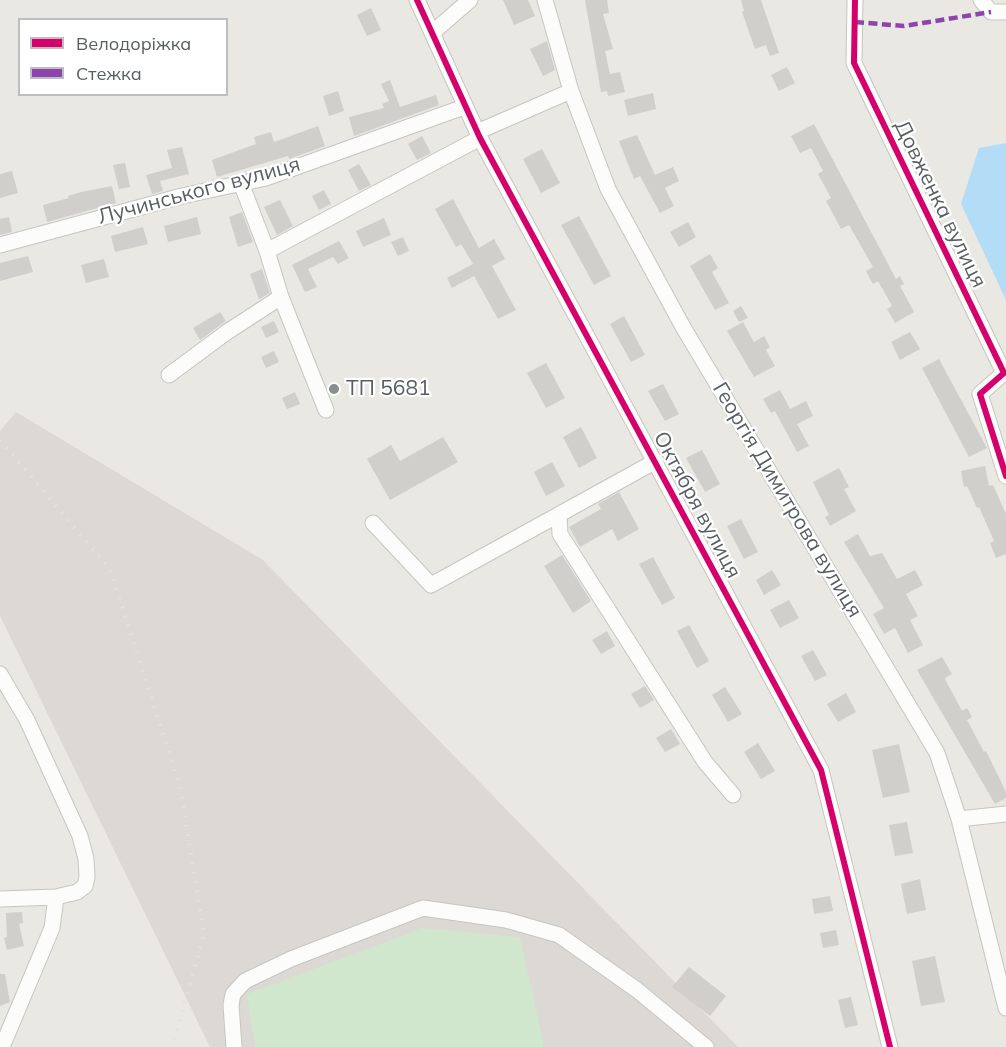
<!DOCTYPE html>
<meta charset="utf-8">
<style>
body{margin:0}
#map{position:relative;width:1006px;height:1047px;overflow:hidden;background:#e9e8e2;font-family:Mulish,sans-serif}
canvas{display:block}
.legend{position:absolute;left:18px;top:18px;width:210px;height:78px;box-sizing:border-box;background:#fff;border:2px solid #bcbec0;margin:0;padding:8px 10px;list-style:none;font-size:18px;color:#585d61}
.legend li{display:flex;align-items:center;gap:12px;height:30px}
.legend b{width:30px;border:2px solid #bcbec0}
</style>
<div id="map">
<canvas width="1006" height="1047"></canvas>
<ul class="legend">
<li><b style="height:8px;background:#d6006c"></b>Велодоріжка</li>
<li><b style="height:8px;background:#8e44ad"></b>Стежка</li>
</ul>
</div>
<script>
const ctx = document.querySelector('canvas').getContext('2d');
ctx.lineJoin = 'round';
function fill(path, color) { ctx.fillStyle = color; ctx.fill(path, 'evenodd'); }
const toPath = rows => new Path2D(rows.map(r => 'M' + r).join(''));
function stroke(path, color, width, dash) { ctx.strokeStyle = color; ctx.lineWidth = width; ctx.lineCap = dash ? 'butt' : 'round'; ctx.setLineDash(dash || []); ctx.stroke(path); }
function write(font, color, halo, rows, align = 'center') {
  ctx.font = font + ' Mulish,sans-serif'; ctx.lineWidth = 4.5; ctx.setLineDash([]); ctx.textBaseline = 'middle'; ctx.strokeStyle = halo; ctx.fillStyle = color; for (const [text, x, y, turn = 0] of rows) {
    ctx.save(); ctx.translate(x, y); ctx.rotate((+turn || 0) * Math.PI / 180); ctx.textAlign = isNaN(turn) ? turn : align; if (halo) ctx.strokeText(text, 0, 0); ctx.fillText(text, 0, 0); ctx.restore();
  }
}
const industrial = toPath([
 [16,412,263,560,738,1047,210,1047,0,616,0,431]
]);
const green = toPath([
 [423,928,520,937,544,1047,255,1047,247,994]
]);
const water = toPath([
 [1006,143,1006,300,961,204,979,148]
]);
const building = toPath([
 [503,0,528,0,535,16,514,25],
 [585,0,607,0,609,13,603,14,613,49,605,51,610,74,620,72,625,92,608,96,607,91,601,92],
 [741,0,761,0,779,53,770,56,766,45,755,49,742,12,744,11],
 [371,8,381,30,367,36,357,15],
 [547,41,555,70,543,76,530,49],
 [787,67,795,83,779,91,771,75],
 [390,80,400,107,436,95,439,105,354,136,349,117,384,108,382,104,389,101,381,84],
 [338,91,344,111,329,116,323,96],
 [653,93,656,109,628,116,624,100],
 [814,124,896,279,900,276,904,284,900,286,914,312,895,323,887,309,892,306,878,281,873,284,866,271,873,267,849,225,841,229,826,201,831,198,818,174,823,171,811,148,800,153,791,136],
 [318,126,325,146,289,159,288,156,217,177,212,160,256,144,254,137,271,132,274,142],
 [637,135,655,175,673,167,679,181,665,188,674,206,660,213,640,176,634,179,619,141],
 [422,136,431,153,417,160,408,144],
 [182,147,189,174,160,181,163,191,152,194,146,175,172,168,167,150],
 [542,149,560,183,541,193,523,159],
 [125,163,130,187,119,189,113,165],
 [359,164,371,185,359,191,348,170],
 [12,171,18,193,0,198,0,174],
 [112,186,116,203,47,222,43,205,69,198,68,196,81,192],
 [324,190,331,204,319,210,312,196],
 [453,199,479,248,494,239,505,259,492,266,516,310,498,319,474,276,452,288,447,278,473,264,461,244,456,247,435,209],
 [280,200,293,226,277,235,264,207],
 [242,212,253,242,238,247,229,217],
 [579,216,611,276,594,285,561,225],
 [9,217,12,232,0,235,0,219],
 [197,217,201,234,168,242,164,226],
 [384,218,391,235,363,247,356,231],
 [688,222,696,237,679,247,670,232],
 [143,227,148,244,115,252,111,236],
 [403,237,409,251,398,256,391,242],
 [339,241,349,258,338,264,333,257,308,269,317,287,305,292,292,265],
 [710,254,718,268,712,272,729,303,715,310,690,266],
 [28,256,33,272,0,281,0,263],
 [104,259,109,277,86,283,81,265],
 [262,269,270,293,259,299,250,274],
 [741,306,748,318,739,322,733,311],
 [220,312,226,321,200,340,193,328],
 [624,316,645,355,631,362,610,324],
 [274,321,279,332,266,338,261,327],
 [743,322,754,342,764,336,770,347,766,350,775,366,754,377,727,331],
 [910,332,920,349,900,360,891,342],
 [274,351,279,362,266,368,261,357],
 [939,359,987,448,969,457,922,368],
 [546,363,565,398,546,408,527,373],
 [663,384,679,414,665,421,648,391],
 [780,390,790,409,806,401,813,416,797,424,809,446,797,452,775,411,771,413,763,399],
 [295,392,300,404,287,409,282,398],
 [581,427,597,458,579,468,563,437],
 [443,437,458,462,390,500,367,459,391,445,400,461],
 [702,450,720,484,705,492,686,458],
 [552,462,565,486,546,496,534,472],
 [985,466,989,486,993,485,1006,514,1006,554,996,558,990,543,994,541,979,507,977,508,967,486,964,487,961,471],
 [839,468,849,487,844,489,856,511,830,526,825,517,829,515,813,482],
 [619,492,639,529,618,541,612,529,580,547,569,527,601,509,598,504],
 [741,519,758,552,744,559,727,526],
 [858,534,870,556,882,553,897,579,915,570,923,585,906,594,918,616,910,620,923,645,908,653,895,628,884,634,873,614,884,608,844,542],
 [562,555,591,601,573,613,544,566],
 [653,557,675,598,662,605,639,564],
 [772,570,781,585,764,595,756,580],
 [789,600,799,618,780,628,770,610],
 [689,625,709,661,697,668,677,631],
 [607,631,615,646,601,654,592,640],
 [813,650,827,675,815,681,801,656],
 [942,657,952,674,945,678,946,681,962,711,967,708,972,717,967,720,984,752,986,751,1006,792,1006,798,995,804,917,670],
 [645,686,654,700,640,708,631,694],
 [725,687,742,714,728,722,712,695],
 [846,693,856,712,838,722,827,704],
 [671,729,680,744,665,752,656,738],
 [758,743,775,771,761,779,744,752],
 [899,744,910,792,883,798,872,750],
 [907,822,913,853,895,856,889,825],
 [920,879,926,910,907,914,901,884],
 [830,896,833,911,814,914,812,899],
 [22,912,23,923,19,924,24,946,7,950,4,938,7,937,6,913],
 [836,930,839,945,823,948,820,933],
 [935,956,945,1002,921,1006,912,961],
 [689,967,726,996,710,1016,672,987],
 [0,974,5,974,10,1002,0,1006],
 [851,997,858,1025,845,1028,838,1000]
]);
const minor = toPath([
 [417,0,480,138,821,770,890,1047],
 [545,0,571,91,608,189,683,327,937,753,959,819,1006,1008],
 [855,0,854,63,1004,373,980,394,1006,476],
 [981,0,991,12,1006,12],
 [432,33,470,0],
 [477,132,571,91],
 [241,183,267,251],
 [0,245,182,196,266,178,464,107],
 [281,297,326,410],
 [169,375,227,332,281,297,267,251,480,138],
 [559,515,560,534,705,762,733,795],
 [373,523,431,585,656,461],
 [0,674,27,720,80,836,86,859,87,877,85,886,77,892,56,897,0,899],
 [959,819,1006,814],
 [2,1047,52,928,56,897],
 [234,1047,231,1005,233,994,245,981,291,959,423,908,506,920,559,935,637,990,706,1047]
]);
const rail = toPath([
 [0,440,110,569,180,786,204,934,172,1047]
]);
const quiet = toPath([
 [855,22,904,26,991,12]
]);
const cycleway = toPath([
 [417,0,480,138,821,770,890,1047],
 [855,0,854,63,1004,373,980,394,1006,476]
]);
const markers = [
 [334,389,6,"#8b8e8e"]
];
const streetNames = [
 ["Лучинського вулиця",199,191,-15],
 ["Довженка вулиця",940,204,64],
 ["Георгія Димитрова вулиця",787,500,59],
 ["Октября вулиця",697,505,62]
];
const poiNames = [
 ["ТП 5681",346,389]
];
fill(industrial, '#dcd9d5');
fill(green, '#d0e6cd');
fill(water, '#b3ddf6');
fill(building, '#d1cfcc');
stroke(minor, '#c5c5c3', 17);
stroke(minor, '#fcfcfb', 15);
stroke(rail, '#e1e1e0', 4, [1.5, 8]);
stroke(quiet, '#8e44ad', 4.5, [9, 4.5]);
stroke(cycleway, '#d6006c', 6);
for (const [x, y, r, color] of markers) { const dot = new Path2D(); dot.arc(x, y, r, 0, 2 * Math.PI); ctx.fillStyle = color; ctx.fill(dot); stroke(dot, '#fff', 2); }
write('21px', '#585d61', '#fff', streetNames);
write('21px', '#585d61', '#fff', poiNames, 'left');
</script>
